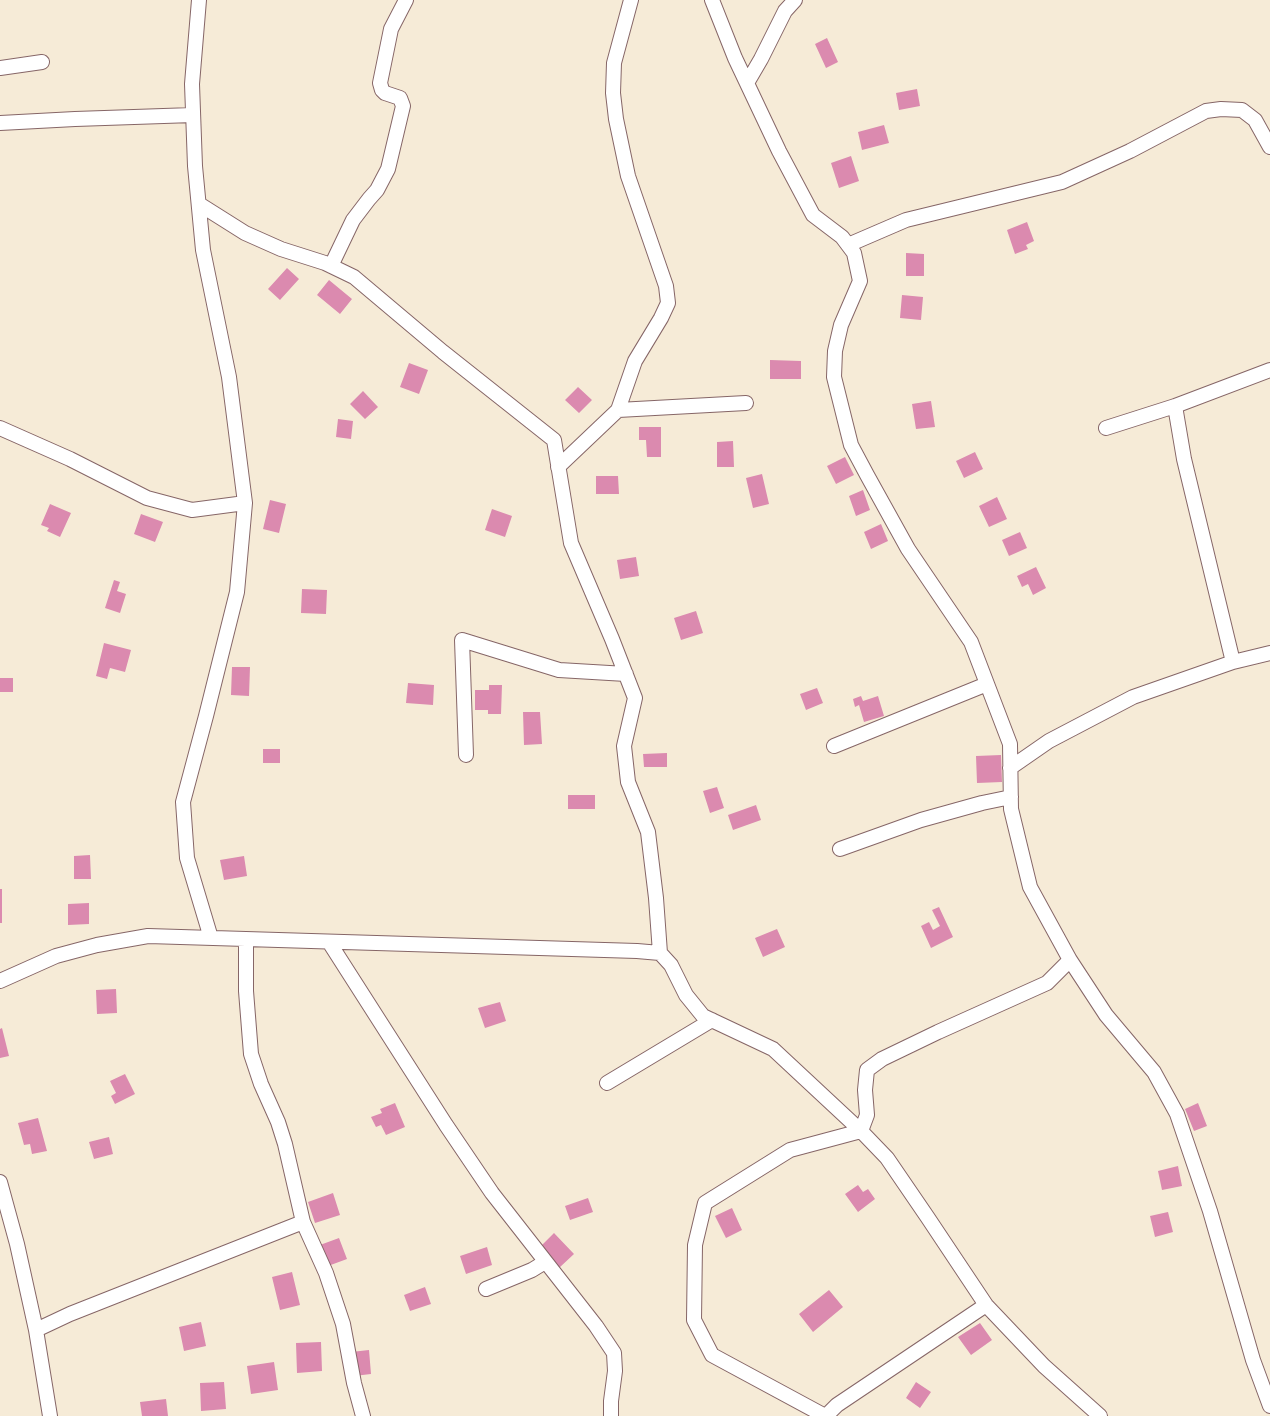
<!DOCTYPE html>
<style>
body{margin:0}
canvas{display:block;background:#f6ebd7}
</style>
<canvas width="1270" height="1416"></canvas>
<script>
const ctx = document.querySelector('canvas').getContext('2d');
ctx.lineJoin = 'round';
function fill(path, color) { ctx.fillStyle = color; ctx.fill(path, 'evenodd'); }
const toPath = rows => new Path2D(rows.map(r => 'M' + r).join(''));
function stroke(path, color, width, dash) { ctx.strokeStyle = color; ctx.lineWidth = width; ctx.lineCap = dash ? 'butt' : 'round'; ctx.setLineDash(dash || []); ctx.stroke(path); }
const building = toPath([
 [827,38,838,62,826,68,815,44],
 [917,89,920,106,899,110,896,93],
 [884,125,889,143,862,150,858,132],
 [851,156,859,181,839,188,831,163],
 [1027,222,1034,241,1026,245,1028,249,1015,254,1007,230],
 [906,253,924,254,924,276,906,276],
 [287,268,299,279,280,300,268,289],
 [329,280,352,299,340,314,317,295],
 [902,295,923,297,921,320,900,318],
 [770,360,801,361,801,379,770,379],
 [409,363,428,370,419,394,400,387],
 [578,387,592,400,579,413,565,400],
 [363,391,378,407,365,419,350,404],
 [931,401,935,427,916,429,912,404],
 [338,419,353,421,351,439,336,437],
 [639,427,661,427,661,457,647,457,646,440,639,440],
 [733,441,734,467,717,467,717,442],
 [975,452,983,469,964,478,956,461],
 [845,457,854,475,836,484,827,466],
 [762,474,769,504,753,508,746,478],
 [596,476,618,476,619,494,596,494],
 [863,490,870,510,856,516,849,496],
 [997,497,1007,519,989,527,979,506],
 [270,500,286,504,279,533,263,529],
 [50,504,71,513,60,537,47,531,49,528,41,525],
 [492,509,512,516,505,537,485,530],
 [141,514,163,522,155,542,134,534],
 [881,524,888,541,871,549,864,532],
 [1020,532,1027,548,1009,556,1002,540],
 [636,557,639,576,620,579,617,560],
 [1036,567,1046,588,1033,595,1028,584,1022,587,1017,576],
 [114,580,120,582,117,591,126,594,120,613,105,608],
 [302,589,327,590,326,614,301,613],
 [696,611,703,633,681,640,674,618],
 [104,643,131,650,125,672,110,668,107,679,96,676],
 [232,667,250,667,249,696,231,695],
 [0,678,13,678,13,692,0,692],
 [408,683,434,685,433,705,406,703],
 [489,685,502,685,501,714,488,714,488,710,475,710,475,690,489,690],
 [817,688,823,703,806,710,800,694],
 [861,696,863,701,878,696,884,716,864,722,859,705,855,707,853,699],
 [523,712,540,712,542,744,524,745],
 [263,749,280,749,280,763,263,763],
 [667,753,667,767,644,767,643,754],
 [1001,755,1002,782,977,783,976,756],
 [717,787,724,808,710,813,703,791],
 [568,795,595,795,595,809,568,809],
 [756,805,761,820,733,830,728,815],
 [90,855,91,879,74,879,74,856],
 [244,856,247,876,224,880,220,860],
 [0,889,2,889,2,923,0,923],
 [89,903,89,924,68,925,68,904],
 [939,907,953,937,931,948,921,926,929,922,933,930,940,926,932,910],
 [777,929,785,947,763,957,755,938],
 [116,989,117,1013,97,1014,96,990],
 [500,1002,506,1021,485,1028,478,1008],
 [2,1028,9,1056,0,1058,0,1029],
 [125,1074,135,1094,115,1104,111,1096,116,1093,110,1081],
 [395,1103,405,1127,386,1135,381,1125,376,1127,371,1117,382,1113,380,1109],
 [1198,1103,1207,1126,1194,1131,1185,1109],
 [38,1118,47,1151,32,1154,30,1144,24,1145,18,1123],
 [109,1137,113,1154,94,1159,89,1142],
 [1178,1166,1182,1186,1162,1190,1158,1171],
 [858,1185,863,1192,868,1189,875,1199,858,1212,845,1194],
 [333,1193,340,1215,315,1223,308,1202],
 [588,1198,593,1212,570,1220,565,1206],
 [732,1208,742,1230,726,1238,715,1216],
 [1168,1212,1173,1232,1155,1237,1150,1216],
 [554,1233,574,1254,559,1268,539,1248],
 [339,1238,347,1259,328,1266,320,1245],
 [487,1247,492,1265,466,1274,460,1256],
 [292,1272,300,1305,280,1310,272,1277],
 [425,1287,431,1304,410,1311,404,1295],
 [829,1290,843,1307,813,1332,799,1314],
 [201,1322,206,1346,184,1351,179,1327],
 [980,1323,992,1340,971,1355,958,1337],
 [321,1342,322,1371,297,1373,296,1343],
 [369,1350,371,1374,354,1376,351,1352],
 [274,1362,278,1390,251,1394,247,1366],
 [224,1382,226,1409,201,1411,200,1383],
 [916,1382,931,1392,920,1408,906,1398],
 [166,1399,168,1416,142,1416,140,1402]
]);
const minor = toPath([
 [199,0,192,84,195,166,203,250,229,377,245,503,237,592,206,716,183,802,187,858,211,938],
 [712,0,735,58,779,151,813,215,842,237,854,253,860,281,841,325,835,351,834,377,851,445,867,475,908,549,971,642,1010,744,1011,809,1030,887,1070,960,1106,1015,1154,1072,1177,1114,1210,1211,1253,1360,1270,1406],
 [0,68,42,62],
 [747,83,761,59,785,11,795,0],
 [0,123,75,119,193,115],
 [199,204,245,233,281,249,325,263,354,277,443,352,554,440,571,543,612,639,635,698,624,746,628,782,648,832,656,898,660,953],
 [848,245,906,220,1062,182,1130,151,1206,111,1221,109,1242,110,1255,120,1270,147],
 [331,266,353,220,369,199,377,190,388,169,403,106,400,98,385,93,382,90,380,83,391,29,406,0],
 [1175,406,1184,459,1233,662],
 [618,410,746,403],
 [0,428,70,459,147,498,192,510,245,503],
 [1106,428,1175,406,1270,370],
 [558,467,618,410,635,361,661,318,668,303,666,286,628,176,616,119,613,93,614,63,631,0],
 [834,746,987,684],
 [466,755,462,640,559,670,626,674],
 [1010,768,1049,741,1133,697,1233,662,1270,653],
 [840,849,921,820,982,803,1011,797],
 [246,939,246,991,251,1054,261,1084,278,1122,285,1144,303,1222,326,1273,343,1324,354,1383,363,1416],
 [329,942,446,1125,492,1193,596,1326,614,1353,615,1371,611,1401,611,1416],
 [0,981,56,956,97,945,148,936,637,951,660,953,671,965,686,995,703,1016,773,1049,861,1131,887,1158,928,1218,986,1305,1044,1366,1100,1416],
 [607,1083,712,1020],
 [0,1182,17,1244,36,1330,50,1416],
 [486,1289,532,1270,545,1262],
 [36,1330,70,1314,303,1222],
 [825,1416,712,1355,694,1320,695,1245,705,1203,790,1150,861,1131,867,1115,865,1090,867,1070,882,1059,938,1032,1047,983,1070,960],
 [826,1416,837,1405,986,1305]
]);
fill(building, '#db8aaf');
stroke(minor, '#866667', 16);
stroke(minor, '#fff', 14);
</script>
